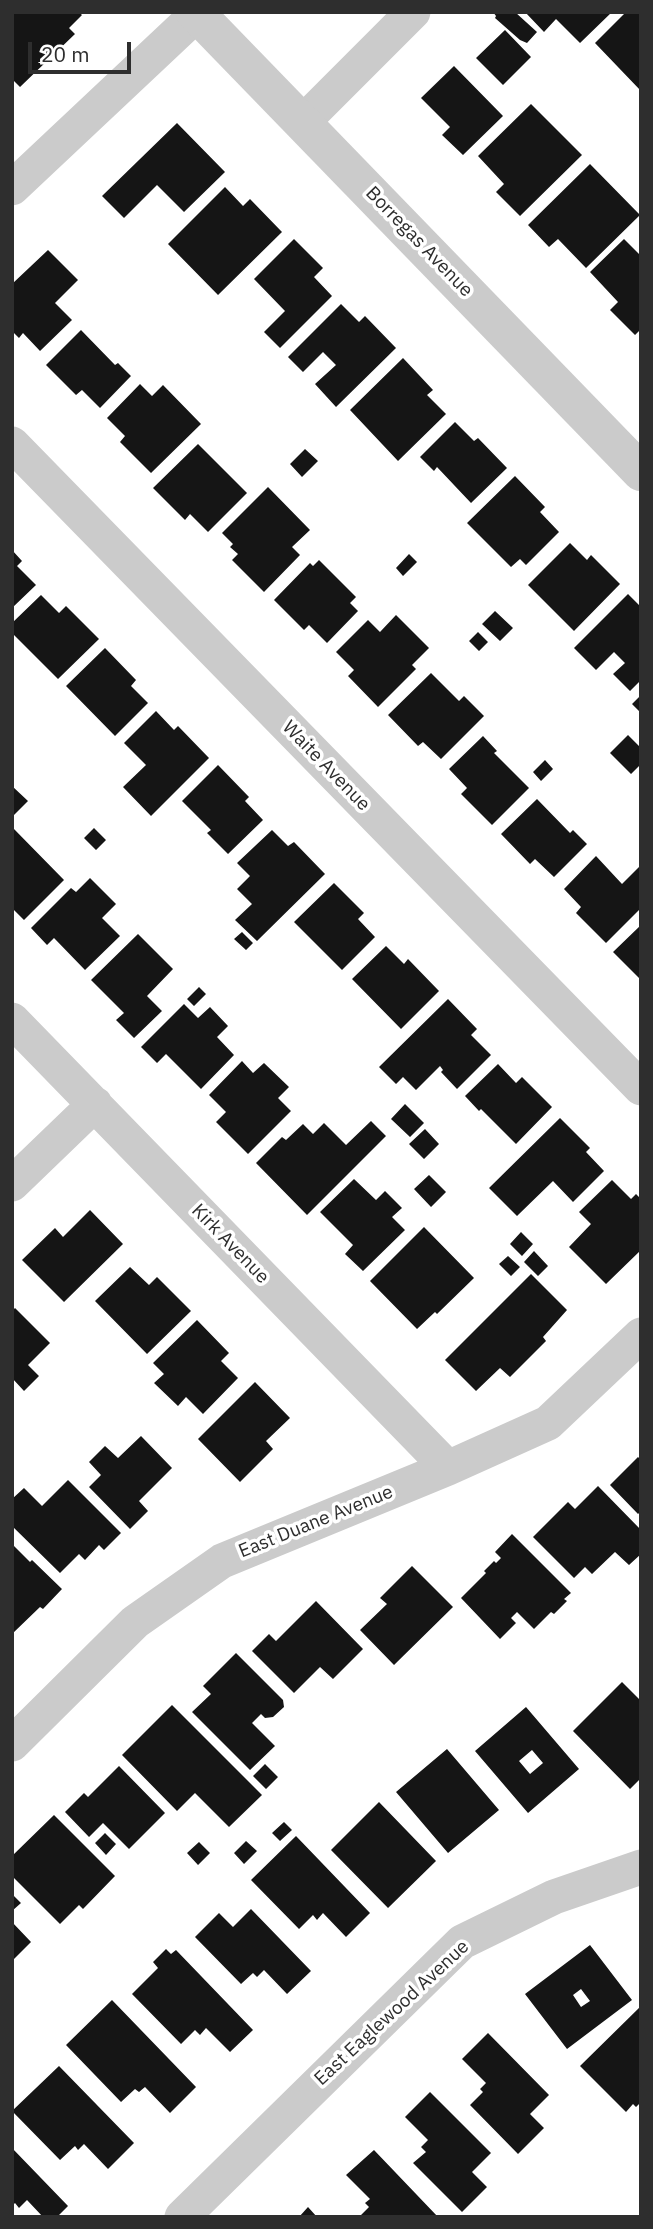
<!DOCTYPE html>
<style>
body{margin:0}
#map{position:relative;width:653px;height:2229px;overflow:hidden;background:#fff;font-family:"IBM Plex Sans",sans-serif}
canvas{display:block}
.frame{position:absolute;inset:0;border:14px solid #2e2e2e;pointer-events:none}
.scale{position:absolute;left:28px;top:42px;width:103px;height:32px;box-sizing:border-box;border:4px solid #2e2e2e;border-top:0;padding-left:9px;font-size:21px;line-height:24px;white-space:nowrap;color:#2e2e2e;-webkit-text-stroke:5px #fff;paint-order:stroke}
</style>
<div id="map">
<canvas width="653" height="2229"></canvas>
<div class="frame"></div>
<div class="scale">20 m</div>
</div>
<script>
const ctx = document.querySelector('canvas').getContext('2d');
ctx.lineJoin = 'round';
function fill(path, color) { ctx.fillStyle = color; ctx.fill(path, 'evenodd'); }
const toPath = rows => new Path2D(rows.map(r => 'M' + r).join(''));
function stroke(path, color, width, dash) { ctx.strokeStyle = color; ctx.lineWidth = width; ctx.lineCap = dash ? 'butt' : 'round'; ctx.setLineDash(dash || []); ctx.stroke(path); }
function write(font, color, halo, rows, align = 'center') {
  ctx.font = font + ' "IBM Plex Sans",sans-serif'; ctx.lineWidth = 7; ctx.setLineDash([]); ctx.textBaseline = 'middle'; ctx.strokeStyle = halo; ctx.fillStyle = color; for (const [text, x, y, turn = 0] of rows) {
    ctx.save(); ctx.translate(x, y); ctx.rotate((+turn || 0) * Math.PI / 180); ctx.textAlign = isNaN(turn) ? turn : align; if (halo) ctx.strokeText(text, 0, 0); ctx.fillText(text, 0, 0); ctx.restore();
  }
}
const building = toPath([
 [12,12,79,12,82,15,69,28,75,34,20,87,12,79],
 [493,12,515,12,537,32,527,43,520,40,495,18,496,16],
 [525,12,612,12,580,43,556,19,544,32],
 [626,12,641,12,641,91,595,43],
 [505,30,531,57,503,85,476,58],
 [454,66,503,116,463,155,442,135,450,127,421,98],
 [531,104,582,155,520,216,496,192,504,184,478,156],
 [177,123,225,172,184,212,157,185,124,218,102,196],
 [590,164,640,215,586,268,558,239,549,247,528,225],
 [225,187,243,206,250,199,282,232,218,295,168,244],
 [294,239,323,268,314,277,332,296,280,348,264,332,285,311,254,279],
 [624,239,641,256,641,329,635,335,610,310,618,302,590,272],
 [48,250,78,280,55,303,72,320,40,351,23,333,19,338,12,331,12,284],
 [341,304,359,322,365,316,396,348,336,407,315,384,336,365,323,352,303,372,288,357],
 [81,330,115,365,118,363,131,376,100,408,82,390,76,395,46,365],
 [403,358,433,390,427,395,446,414,398,461,350,410],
 [140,384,152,396,163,385,201,424,151,473,120,442,125,436,107,418],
 [455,422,474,441,478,438,507,468,471,503,437,467,434,471,420,457],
 [198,444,247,493,208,532,190,514,185,520,153,488],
 [305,449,318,461,302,477,290,464],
 [515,476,545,507,540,512,559,532,526,565,520,559,511,567,467,523],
 [268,487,310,530,292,547,300,555,264,592,232,560,238,554,230,547,233,544,222,533],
 [570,543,587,560,591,555,620,584,574,631,528,585],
 [12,550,22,561,17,566,36,585,12,608],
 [409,554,417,562,403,576,396,568],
 [319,560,356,597,350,603,358,611,327,643,309,625,304,630,274,600,310,563,313,566],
 [628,594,641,607,641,680,630,691,613,674,625,663,614,652,596,670,574,648],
 [41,595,59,613,66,606,99,639,58,679,12,633,12,623],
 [495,611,513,628,500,641,482,624],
 [396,615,429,648,412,665,416,669,378,707,348,676,354,670,336,652,368,620,380,632],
 [478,632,488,642,479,651,469,641],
 [105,648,136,680,131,686,148,703,115,736,66,686],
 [431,673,459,701,464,696,484,716,441,759,423,742,418,746,388,715],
 [641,695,641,713,632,704],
 [156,711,174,730,178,726,209,758,151,816,123,787,146,765,124,743],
 [628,735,641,748,641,764,631,774,610,753],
 [483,736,497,751,494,753,529,788,492,825,461,794,467,788,449,769],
 [545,760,553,769,541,781,533,772],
 [218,765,249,797,245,801,263,820,228,854,207,833,211,830,182,801],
 [12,786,28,801,12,817],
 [537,799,570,833,573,830,587,844,554,877,535,859,530,864,501,834],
 [94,828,106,840,96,850,84,838],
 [14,829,64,880,24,920,12,908],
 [272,830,288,846,294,842,325,874,257,941,235,920,252,904,237,889,250,876,237,863],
 [596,856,622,884,641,865,641,908,606,943,576,913,581,907,564,889],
 [90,878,116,904,102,918,120,936,85,970,54,938,47,945,31,928,71,888,76,892],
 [334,883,364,913,358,919,375,937,342,970,294,922],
 [641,925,641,980,613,952],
 [242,932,253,943,246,950,234,939],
 [138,934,173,969,147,996,162,1011,134,1038,116,1020,124,1013,91,980],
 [386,946,404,964,408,959,439,991,401,1029,352,979],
 [199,987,206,994,194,1006,187,999],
 [448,999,477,1029,471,1035,491,1055,457,1089,441,1072,443,1070,440,1066,416,1090,403,1077,396,1084,379,1067],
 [184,1004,198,1018,210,1007,228,1026,217,1037,234,1055,201,1089,166,1054,157,1063,141,1047],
 [242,1061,253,1073,264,1063,289,1087,278,1098,291,1111,248,1154,216,1122,226,1112,209,1095],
 [498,1064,516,1083,522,1077,552,1107,516,1144,481,1109,479,1111,465,1096],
 [405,1104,424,1123,410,1137,391,1119],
 [560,1118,590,1148,586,1152,604,1171,573,1202,553,1181,517,1216,489,1188],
 [371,1121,386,1136,307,1215,256,1163,282,1137,286,1140,303,1124,313,1134,324,1123,346,1145],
 [425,1129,439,1144,424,1159,409,1144],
 [429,1175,446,1192,431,1207,414,1189],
 [354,1179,376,1200,385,1191,402,1208,392,1217,405,1230,363,1271,345,1254,353,1245,320,1212],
 [612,1180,631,1199,636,1194,641,1199,641,1250,606,1284,569,1247,591,1224,579,1212],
 [90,1210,123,1244,64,1302,22,1260,55,1228,63,1237],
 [424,1227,474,1278,437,1314,435,1312,417,1329,370,1281],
 [521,1232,533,1244,522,1256,510,1244],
 [534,1251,548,1266,538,1276,524,1262],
 [508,1256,520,1267,511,1276,499,1264],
 [130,1267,149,1285,157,1277,191,1311,147,1354,95,1301],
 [531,1274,567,1310,543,1337,546,1341,510,1377,500,1368,476,1391,445,1360],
 [15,1308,50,1343,28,1365,39,1376,24,1391,12,1378,12,1311],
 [197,1320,229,1353,221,1361,238,1378,203,1414,186,1397,178,1406,154,1383,164,1374,153,1363],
 [255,1382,290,1418,266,1441,273,1449,240,1482,198,1439],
 [141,1436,172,1468,139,1501,148,1511,130,1529,89,1487,101,1475,89,1462,105,1446,118,1458],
 [638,1457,641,1460,641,1511,638,1514,610,1485],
 [68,1480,121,1533,104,1550,99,1545,85,1560,79,1554,60,1573,12,1526,12,1499,24,1488,42,1506],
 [598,1486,641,1530,641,1554,629,1565,615,1552,592,1574,585,1567,574,1578,533,1537,568,1502,575,1509],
 [512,1534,571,1593,564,1599,567,1601,554,1614,551,1612,534,1629,517,1612,511,1618,516,1623,500,1639,461,1598,486,1573,484,1571,494,1561,496,1563,501,1558,495,1552],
 [12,1544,30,1562,32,1560,62,1589,43,1609,40,1607,12,1634],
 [412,1566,453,1607,394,1665,360,1630,387,1604,380,1598],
 [316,1601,363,1649,333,1679,320,1667,294,1693,252,1651,269,1634,276,1641],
 [236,1653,283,1700,284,1707,273,1717,265,1718,261,1714,252,1723,275,1746,250,1770,192,1712,211,1694,203,1686],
 [622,1682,641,1701,641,1778,630,1789,573,1731],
 [172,1705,262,1795,229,1827,195,1793,177,1811,122,1755],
 [526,1707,579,1769,528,1813,475,1751],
 [532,1750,543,1763,530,1774,519,1761],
 [447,1749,499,1810,448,1853,396,1792],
 [265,1764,278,1777,266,1789,253,1776],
 [119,1766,165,1813,129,1849,103,1823,89,1837,65,1812,84,1793,88,1797],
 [379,1802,436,1861,388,1908,331,1850],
 [54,1815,115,1876,83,1909,79,1905,60,1924,12,1876,12,1856],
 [284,1822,292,1830,280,1841,272,1833],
 [105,1833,116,1844,106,1855,95,1843],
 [296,1836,370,1913,346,1937,323,1913,317,1920,313,1915,299,1929,251,1880],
 [246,1841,257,1851,244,1864,234,1853],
 [199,1842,210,1853,198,1865,187,1853],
 [12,1894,21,1903,12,1911],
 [251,1909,311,1971,287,1994,264,1970,257,1977,253,1973,241,1984,195,1937,219,1913,233,1927],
 [12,1922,31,1942,12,1961],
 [590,1945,632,2000,567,2049,525,1994],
 [581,1989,590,2001,581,2007,573,1995],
 [166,1949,171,1954,176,1950,253,2030,230,2052,206,2028,200,2035,195,2030,181,2044,132,1994,158,1968,153,1962],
 [112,2000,196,2087,170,2113,145,2087,139,2092,135,2089,121,2102,66,2045],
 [641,2006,641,2102,636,2107,633,2104,626,2112,580,2066],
 [488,2033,549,2095,530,2114,544,2128,518,2154,470,2105,483,2092,480,2089,486,2083,462,2059],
 [59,2066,134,2143,108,2169,84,2144,78,2150,75,2146,60,2160,12,2111],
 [430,2092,491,2153,472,2172,487,2187,462,2212,413,2163,426,2152,421,2147,428,2140,405,2117],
 [12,2148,68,2206,57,2217,43,2217,27,2200,19,2208,15,2203,12,2206],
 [374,2150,438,2217,359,2217,369,2207,365,2203,370,2199,346,2175],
 [308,2207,317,2217,299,2217]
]);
const minor = toPath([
 [303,122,413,12],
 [12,188,197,14],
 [12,444,641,1088],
 [12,1020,448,1468],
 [12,1184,95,1104],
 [12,1744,135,1622,222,1561,448,1468,548,1423,641,1335],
 [182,2217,462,1942,554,1897,641,1867]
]);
const tertiary = toPath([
 [195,12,641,472]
]);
const streetNames = [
 ["Borregas Avenue",419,242,46],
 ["Waite Avenue",326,766,46],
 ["Kirk Avenue",230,1244,46],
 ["East Duane Avenue",316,1522,-22],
 ["East Eaglewood Avenue",392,2013,-43]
];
fill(building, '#151515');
stroke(minor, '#cbcbcb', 35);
stroke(tertiary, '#cbcbcb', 38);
write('19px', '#2e2e2e', '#fff', streetNames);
</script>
